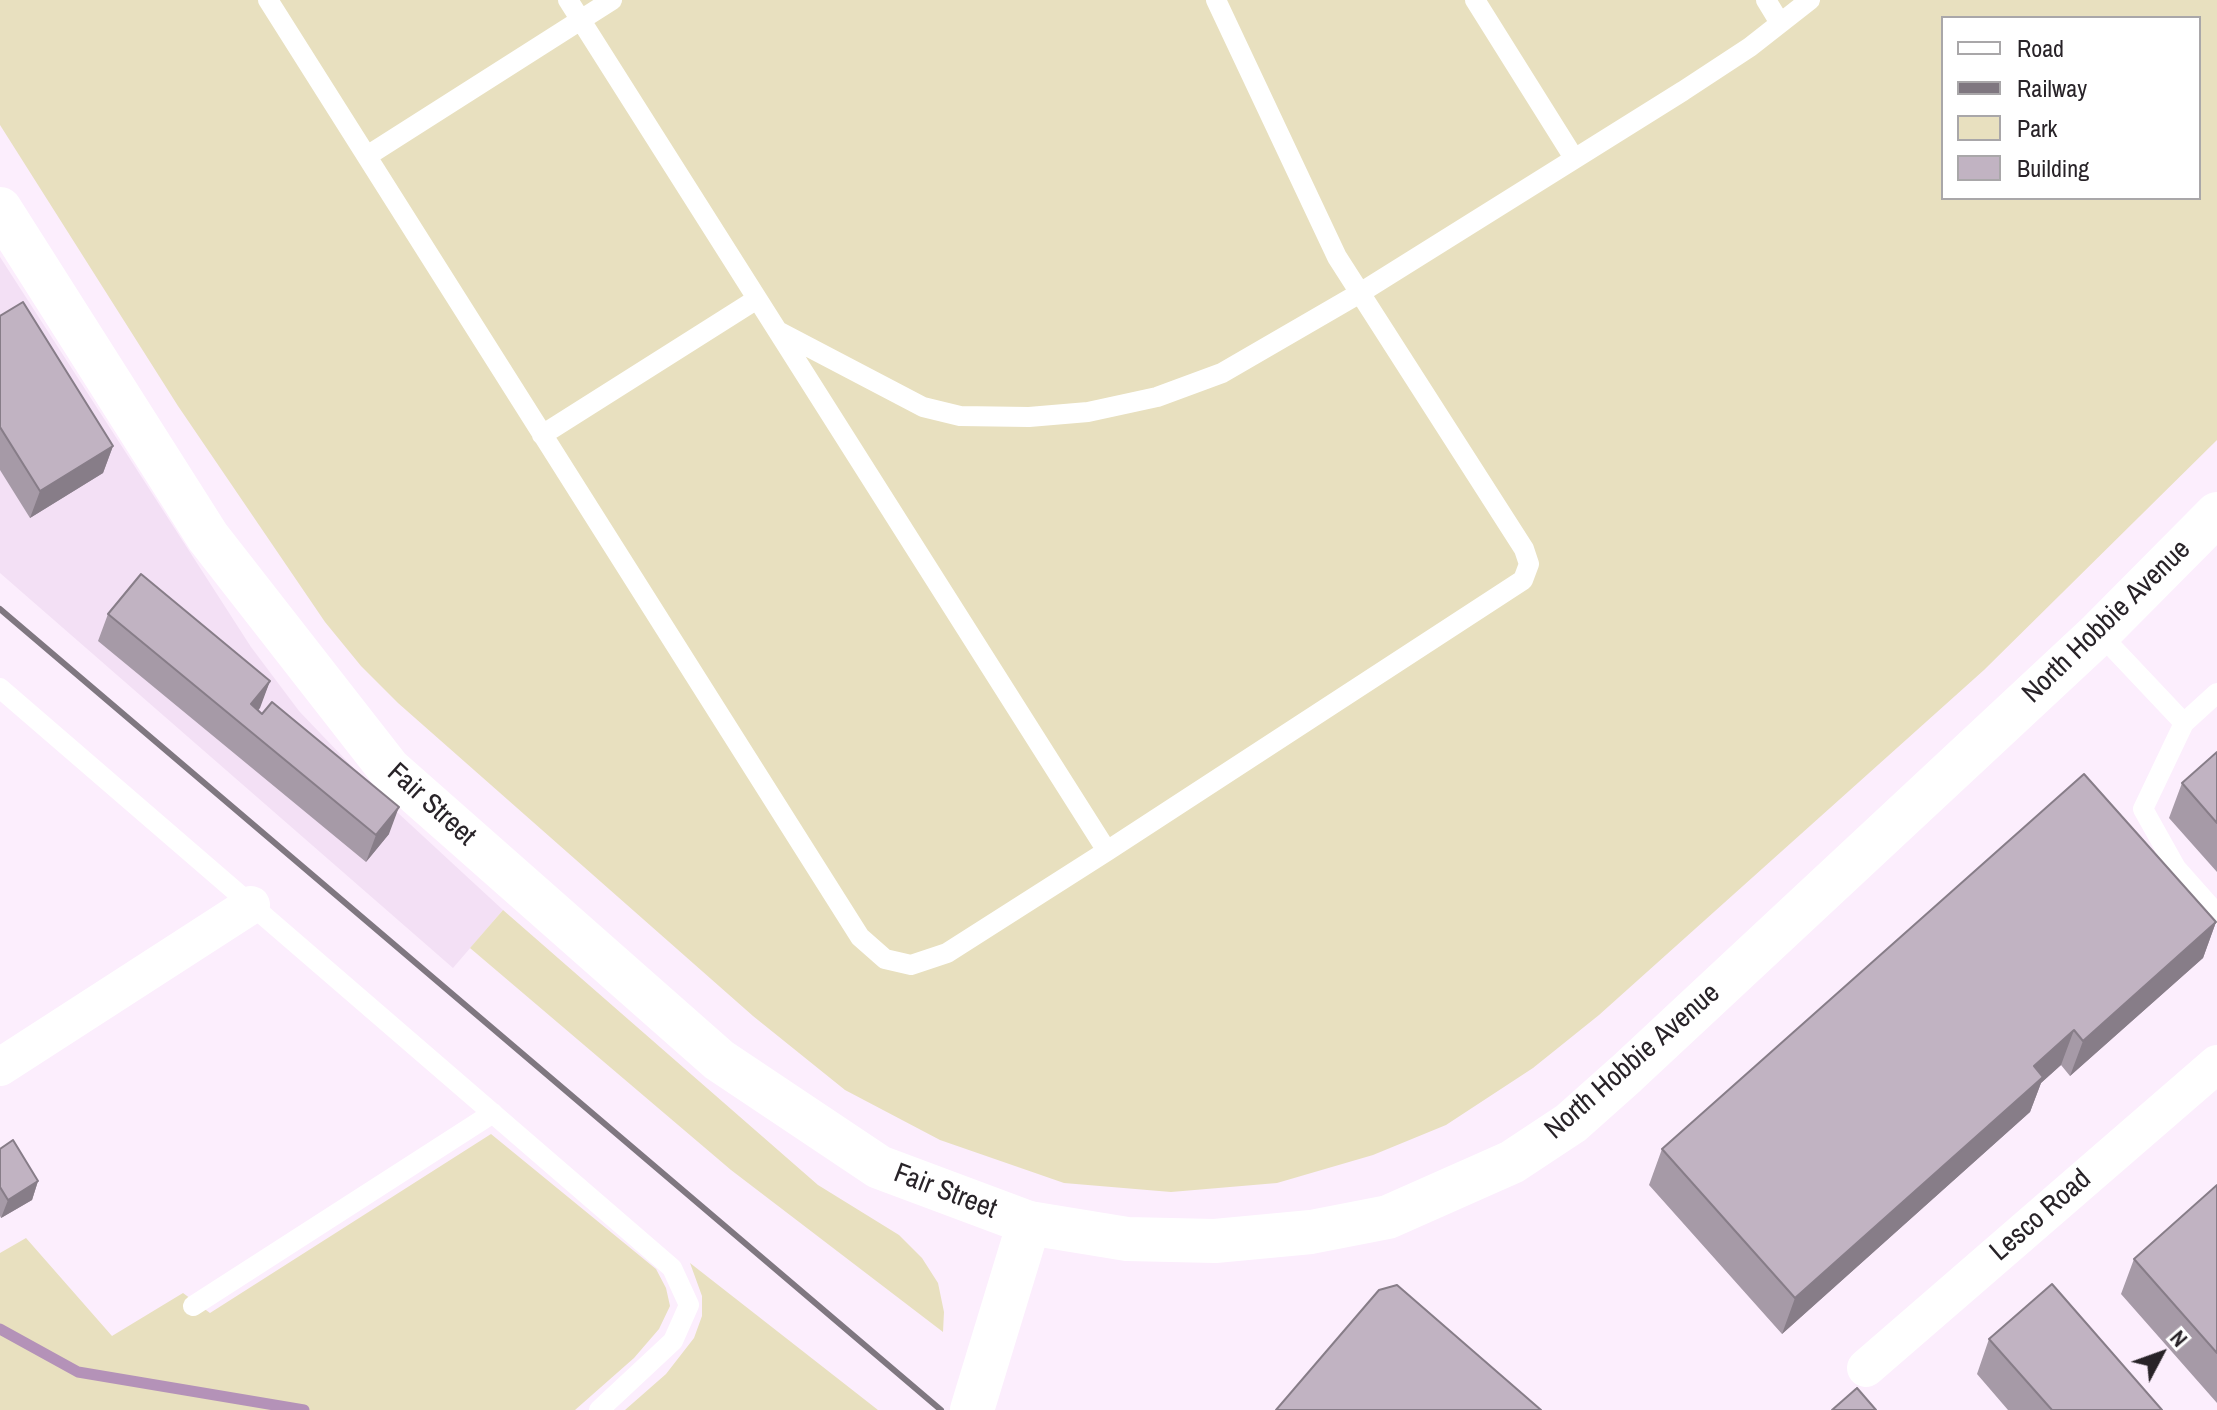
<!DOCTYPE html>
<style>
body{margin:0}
#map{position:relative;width:2217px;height:1410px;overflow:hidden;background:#fceefd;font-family:"Archivo Narrow",sans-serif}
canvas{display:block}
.legend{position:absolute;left:1941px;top:16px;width:260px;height:184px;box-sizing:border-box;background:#fff;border:2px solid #a9a7a9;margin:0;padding:10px 14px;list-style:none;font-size:24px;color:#282328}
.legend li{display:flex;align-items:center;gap:16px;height:40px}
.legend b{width:40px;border:2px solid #a9a7a9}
.north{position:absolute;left:2121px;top:1314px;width:80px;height:80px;-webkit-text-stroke:6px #fff;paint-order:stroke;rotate:49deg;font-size:22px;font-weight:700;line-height:32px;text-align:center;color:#282328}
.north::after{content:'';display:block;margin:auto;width:28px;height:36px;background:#282328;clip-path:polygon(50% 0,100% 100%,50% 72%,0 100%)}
</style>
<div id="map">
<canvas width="2217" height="1410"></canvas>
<ul class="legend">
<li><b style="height:10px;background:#fff"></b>Road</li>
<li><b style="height:10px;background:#7f7780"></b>Railway</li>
<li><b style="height:22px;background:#e8e0bf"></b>Park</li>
<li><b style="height:22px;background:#c1b3c2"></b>Building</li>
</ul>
<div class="north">N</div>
</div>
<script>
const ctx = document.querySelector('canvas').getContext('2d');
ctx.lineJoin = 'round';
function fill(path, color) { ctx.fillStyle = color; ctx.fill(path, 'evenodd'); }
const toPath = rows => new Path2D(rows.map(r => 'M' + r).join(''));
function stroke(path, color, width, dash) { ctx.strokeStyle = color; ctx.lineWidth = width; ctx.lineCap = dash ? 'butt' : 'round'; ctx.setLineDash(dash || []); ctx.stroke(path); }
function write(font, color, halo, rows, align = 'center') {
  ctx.font = font + ' "Archivo Narrow",sans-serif'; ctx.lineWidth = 6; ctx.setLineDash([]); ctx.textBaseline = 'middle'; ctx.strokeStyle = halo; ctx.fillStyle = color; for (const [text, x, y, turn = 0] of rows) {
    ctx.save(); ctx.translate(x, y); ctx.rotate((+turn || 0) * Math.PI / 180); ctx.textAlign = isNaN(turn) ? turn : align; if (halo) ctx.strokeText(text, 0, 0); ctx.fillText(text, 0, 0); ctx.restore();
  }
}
const built = toPath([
 [0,257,251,647,299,711,384,800,503,910,453,968,0,573]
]);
const green = toPath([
 [0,0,2217,0,2217,440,1984,670,1599,1015,1533,1068,1446,1125,1373,1155,1277,1183,1171,1192,1064,1183,940,1140,845,1090,753,1016,398,703,361,666,325,622,178,406,0,125],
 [1943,18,2199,18,2199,198,1943,198],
 [503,910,818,1185,899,1235,922,1258,938,1283,944,1312,943,1332,731,1170,470,948],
 [491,1134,656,1269,666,1288,670,1306,659,1329,634,1358,575,1410,0,1410,0,1253,26,1238,112,1336,183,1293,210,1313],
 [690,1263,878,1410,625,1410,666,1374,694,1338,702,1316,702,1296]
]);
const stream = toPath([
 [0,1329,78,1372,304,1410]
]);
const service = toPath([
 [268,0,860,937,885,959,911,965,947,953,1107,851,1523,580,1529,564,1524,549,1337,257,1216,0],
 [568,0,1107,851],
 [1475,0,1574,158],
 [1766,0,1780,23],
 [367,156,612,0],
 [778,331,923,407,960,416,1029,417,1088,412,1157,397,1222,373,1360,293,1683,91,1750,47,1810,0],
 [542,435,757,299],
 [2099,633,2184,723,2217,693],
 [0,688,672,1268,689,1305,673,1341,599,1410],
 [2184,723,2143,809,2176,868,2217,914],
 [193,1306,493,1113]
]);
const minor = toPath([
 [0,1067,251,905],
 [1866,1368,2217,1064]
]);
const secondary = toPath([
 [972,1410,1029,1223]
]);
const primary = toPath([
 [0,209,208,537,389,769,719,1060,879,1167,1029,1223,1127,1239,1215,1241,1311,1232,1388,1217,1512,1162,1571,1123,1626,1074,2099,633,2217,514]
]);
const rail = toPath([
 [0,609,941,1410]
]);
const wall = toPath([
 [0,316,113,446,103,473,30,518,0,470],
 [108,614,270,681,258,710,389,834,366,862,98,641],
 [2217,752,2217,872,2169,818,2182,783],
 [2216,922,2203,958,2070,1076,2061,1065,2041,1083,2030,1112,1782,1334,1649,1185,1662,1149],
 [0,1149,38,1181,32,1200,1,1218,0,1216],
 [2217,1185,2217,1403,2121,1294,2134,1259],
 [1989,1339,2162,1410,2008,1410,1977,1374]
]);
const shadedWall = toPath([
 [113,446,103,473,30,518,40,491],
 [270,681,260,708,245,727,251,704],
 [399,807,389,834,366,862,376,835],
 [2216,922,2203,958,2070,1076,2083,1041],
 [2074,1030,2061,1065,2041,1083,2030,1112,1782,1334,1795,1298,2034,1066],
 [38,1181,32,1200,1,1218,8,1200]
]);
const building = toPath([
 [23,302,113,446,40,491,0,427,0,316,23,302],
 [141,574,270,681,251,704,262,714,272,702,399,807,376,835,108,614,141,574],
 [2217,752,2217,823,2182,783,2217,752],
 [2084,774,2216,922,2083,1041,2074,1030,2034,1066,2043,1077,1795,1298,1662,1149,2084,774],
 [13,1140,38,1181,8,1200,0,1187,0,1149,13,1140],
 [2217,1185,2217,1353,2134,1259,2217,1185],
 [2052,1284,2162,1410,2052,1410,1989,1339,2052,1284],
 [1397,1285,1541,1410,1276,1410,1379,1290,1397,1285],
 [1857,1388,1876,1410,1832,1410,1857,1388]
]);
const streetNames = [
 ["North Hobbie Avenue",2107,622,-44],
 ["Fair Street",431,805,42],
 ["North Hobbie Avenue",1633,1062,-41],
 ["Fair Street",945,1192,21],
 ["Lesco Road",2041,1216,-41]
];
fill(built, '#f3e0f5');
fill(green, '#e8e0bf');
stroke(stream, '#b492b8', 11);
stroke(service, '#fff', 20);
stroke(minor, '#fff', 38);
stroke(secondary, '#fff', 44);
stroke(primary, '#fff', 44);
stroke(rail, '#7f7780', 6);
fill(wall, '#a69aa7');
fill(shadedWall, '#877d88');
fill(building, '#c1b3c2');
stroke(building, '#877d88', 2);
write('28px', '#282328', '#fff', streetNames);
</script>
